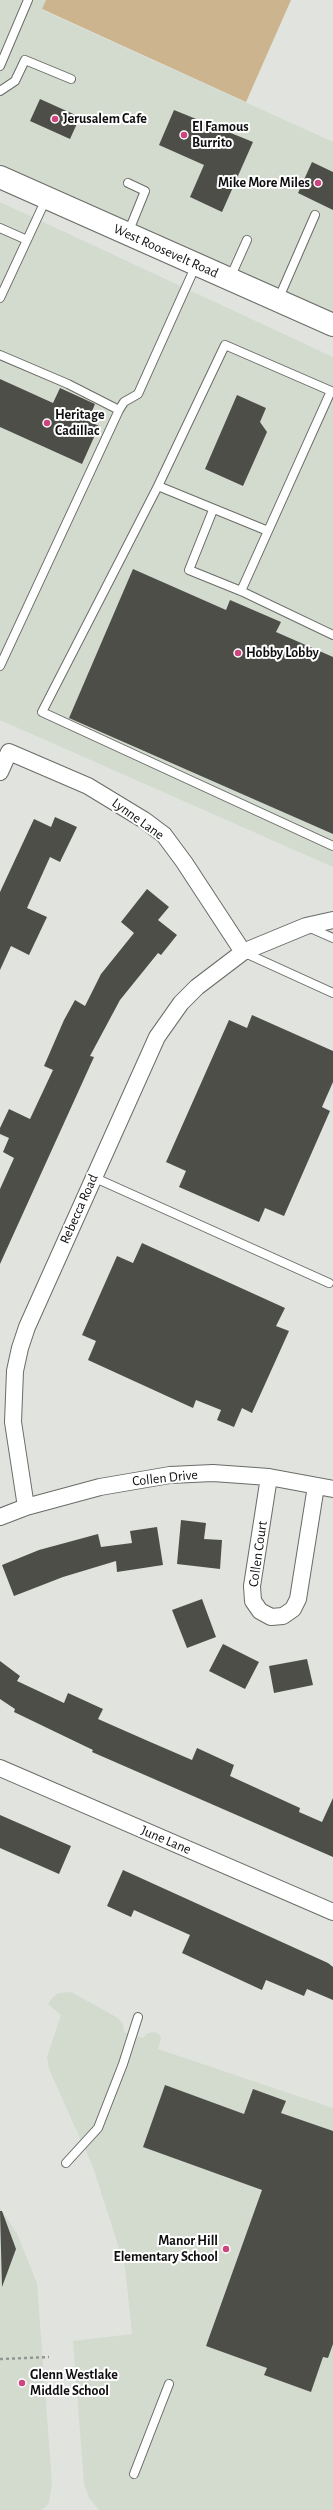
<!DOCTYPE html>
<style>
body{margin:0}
canvas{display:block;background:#e0e3de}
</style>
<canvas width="333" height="2510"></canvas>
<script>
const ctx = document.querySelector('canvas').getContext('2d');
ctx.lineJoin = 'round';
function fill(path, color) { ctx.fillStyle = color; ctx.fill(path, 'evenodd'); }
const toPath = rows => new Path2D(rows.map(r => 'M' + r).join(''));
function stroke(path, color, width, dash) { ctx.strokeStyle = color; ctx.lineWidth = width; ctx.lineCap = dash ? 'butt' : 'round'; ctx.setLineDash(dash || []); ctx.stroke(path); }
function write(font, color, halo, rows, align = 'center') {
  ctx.font = font + ' "Alegreya Sans",sans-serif'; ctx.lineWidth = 4; ctx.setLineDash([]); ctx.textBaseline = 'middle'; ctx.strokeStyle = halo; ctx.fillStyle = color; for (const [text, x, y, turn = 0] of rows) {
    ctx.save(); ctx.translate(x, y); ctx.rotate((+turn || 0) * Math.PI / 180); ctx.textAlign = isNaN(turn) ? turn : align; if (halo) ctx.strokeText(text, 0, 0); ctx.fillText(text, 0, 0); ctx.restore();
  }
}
const built = toPath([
 [0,0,46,0,42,10,333,142,333,316,0,165],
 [0,202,333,357,333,867,0,720],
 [71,1992,118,2018,123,2024,124,2032,143,2038,148,2033,155,2032,160,2035,161,2039,158,2049,333,2108,333,2510,99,2510,89,2498,84,2484,73,2341,132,2334,125,2267,93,2167,49,2069,47,2057,61,2015,48,2004,53,1997,59,1993],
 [0,2208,17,2234,37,2283,52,2483,49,2503,42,2510,0,2510]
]);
const green = toPath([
 [46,0,291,0,246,102,42,9]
]);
const building = toPath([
 [40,99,80,117,70,139,30,121],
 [174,110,253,142,222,212,190,197,204,165,159,145],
 [312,162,333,172,333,210,298,193],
 [0,379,53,403,60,388,95,404,88,421,99,426,82,464,0,427],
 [237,395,266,408,260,422,267,432,243,486,205,469],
 [133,569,226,610,230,600,281,622,276,632,333,657,333,834,69,718],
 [55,817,77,827,60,862,50,857,27,908,47,917,29,955,11,946,0,970,0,892,34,819,51,827],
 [147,889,169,907,158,920,177,935,161,955,158,953,120,1000,90,1056,94,1057,0,1264,0,1189,14,1158,3,1152,9,1138,0,1134,0,1128,9,1109,30,1119,53,1070,44,1066,64,1020,75,1000,85,1006,101,974,134,933,121,922],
 [252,1015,333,1051,333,1082,322,1107,330,1111,284,1216,265,1208,259,1222,179,1187,186,1171,166,1162,229,1020,247,1028],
 [142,1243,285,1308,276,1326,289,1331,252,1413,242,1408,234,1427,217,1420,221,1410,196,1400,193,1408,88,1360,96,1341,82,1335,117,1256,133,1263],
 [181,1520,206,1523,204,1539,222,1540,220,1569,177,1564],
 [157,1527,163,1565,117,1572,116,1561,63,1577,14,1596,2,1565,39,1550,98,1534,101,1547,132,1543,130,1531],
 [202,1599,216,1637,187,1648,172,1610],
 [223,1644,259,1662,245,1689,209,1671],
 [307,1659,313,1685,274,1693,269,1666],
 [0,1661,20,1676,17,1681,64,1703,68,1693,103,1709,98,1719,148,1741,192,1760,197,1748,234,1765,230,1776,300,1808,299,1812,322,1822,333,1798,333,1857,92,1752,93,1750,14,1712,15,1709,0,1699],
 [0,1815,71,1846,59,1874,0,1848],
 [123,1870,328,1963,333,1967,333,2000,307,1989,304,1996,266,1980,262,1990,182,1953,190,1935,134,1910,131,1917,107,1906],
 [165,2085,244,2114,253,2089,286,2101,281,2113,333,2131,333,2344,328,2358,323,2357,311,2392,264,2375,267,2368,206,2346,262,2190,143,2147],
 [0,2211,2,2211,16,2249,2,2287]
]);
const path = toPath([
 [0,2359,49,2357]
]);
const service = toPath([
 [0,66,28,0],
 [0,91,15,81,25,60,71,79],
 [0,228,27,240,0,298],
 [128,233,145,191,128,183],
 [27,240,46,199],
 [230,278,247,240],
 [278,300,315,215],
 [0,355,68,384,119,410],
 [158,486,225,345,331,391,241,591],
 [213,510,189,570,241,591,333,635],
 [268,531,158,486,42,712,333,846],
 [0,666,119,410,124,402,138,394,196,265],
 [308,927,333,938],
 [243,952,333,993],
 [93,1177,329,1283],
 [66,2163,98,2128,123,2064,138,2017],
 [134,2474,169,2384]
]);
const minor = toPath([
 [0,772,9,752,88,786,144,820,164,835,184,862,243,952],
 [269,1477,252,1586,253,1601,260,1611,271,1617,283,1616,293,1609,298,1599,316,1486],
 [26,1507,13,1422,15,1371,20,1348,27,1327,157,1037,181,1003,197,987,243,952,306,926,333,920],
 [0,1517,26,1507,100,1487,170,1475,213,1473,269,1477,333,1489],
 [0,1768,333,1912]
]);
const primary = toPath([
 [0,177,333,325]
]);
const markers = [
 [55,119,4,"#cd447e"],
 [184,135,4,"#cd447e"],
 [318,183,4,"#cd447e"],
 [47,423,4,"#cd447e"],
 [238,653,4,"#cd447e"],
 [226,2249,4,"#cd447e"],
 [22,2383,4,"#cd447e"]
];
const poiNames = [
 ["Jerusalem Cafe",63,119],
 ["El Famous",192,127],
 ["Burrito",192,143],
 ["Mike More Miles",310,183,"right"],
 ["Heritage",55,415],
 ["Cadillac",55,431],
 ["Hobby Lobby",246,653],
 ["Manor Hill",218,2241,"right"],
 ["Elementary School",218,2257,"right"],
 ["Glenn Westlake",30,2375],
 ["Middle School",30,2391]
];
const streetNames = [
 ["West Roosevelt Road",166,251,24],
 ["Lynne Lane",138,819,36],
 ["Rebecca Road",79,1209,-66],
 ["Collen Drive",165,1478,-6],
 ["Collen Court",258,1554,-82],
 ["June Lane",166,1840,23]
];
fill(built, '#d3dbcf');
fill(green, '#ccb58e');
fill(building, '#4e4e49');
stroke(service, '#696c67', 10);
stroke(minor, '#696c67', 18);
stroke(primary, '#696c67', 24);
stroke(path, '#949693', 2.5, [3, 3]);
stroke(service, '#fff', 8);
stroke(minor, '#fff', 16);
stroke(primary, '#fff', 22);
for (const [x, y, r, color] of markers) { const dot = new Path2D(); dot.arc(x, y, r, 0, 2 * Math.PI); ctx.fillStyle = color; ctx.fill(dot); stroke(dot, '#fff', 1.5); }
write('bold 14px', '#0e0f0e', '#fff', poiNames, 'left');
write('14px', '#0e0f0e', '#fff', streetNames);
</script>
